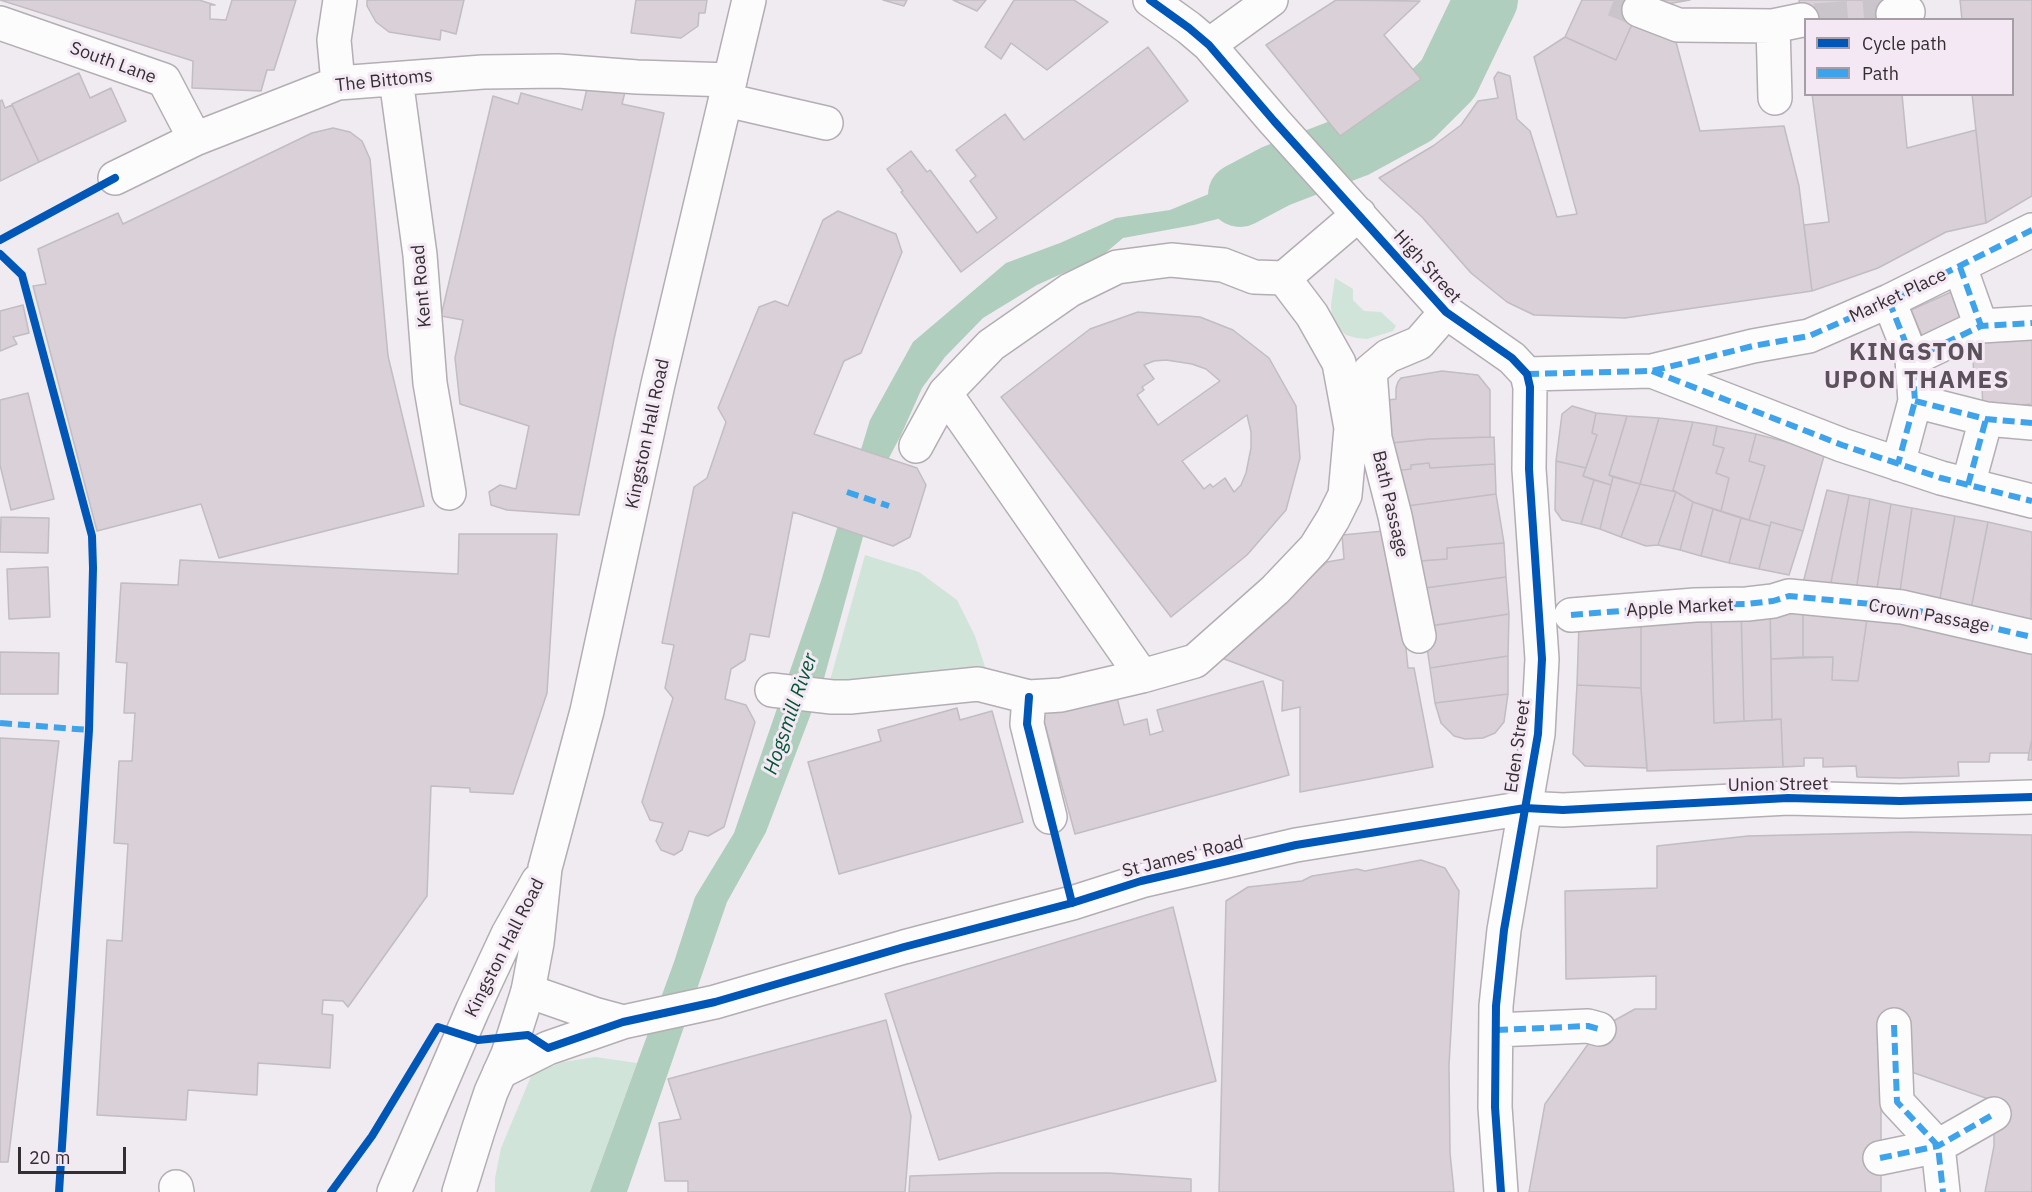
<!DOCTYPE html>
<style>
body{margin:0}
#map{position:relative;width:2032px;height:1192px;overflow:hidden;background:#f0ebf0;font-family:"IBM Plex Sans",sans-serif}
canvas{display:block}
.legend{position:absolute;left:1804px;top:18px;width:210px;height:78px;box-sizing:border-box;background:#f3e8f3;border:2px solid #a69ea6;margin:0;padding:8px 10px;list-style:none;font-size:18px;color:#322e32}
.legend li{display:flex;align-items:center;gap:12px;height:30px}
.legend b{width:30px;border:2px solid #a69ea6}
.scale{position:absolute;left:18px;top:1147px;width:108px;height:27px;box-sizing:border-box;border:3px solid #322e32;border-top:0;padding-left:8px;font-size:18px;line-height:21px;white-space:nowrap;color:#322e32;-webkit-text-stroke:4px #f3e8f3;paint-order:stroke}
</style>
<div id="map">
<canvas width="2032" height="1192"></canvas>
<ul class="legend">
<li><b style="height:8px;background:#0057b8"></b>Cycle path</li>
<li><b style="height:8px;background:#3ea3eb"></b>Path</li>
</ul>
<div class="scale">20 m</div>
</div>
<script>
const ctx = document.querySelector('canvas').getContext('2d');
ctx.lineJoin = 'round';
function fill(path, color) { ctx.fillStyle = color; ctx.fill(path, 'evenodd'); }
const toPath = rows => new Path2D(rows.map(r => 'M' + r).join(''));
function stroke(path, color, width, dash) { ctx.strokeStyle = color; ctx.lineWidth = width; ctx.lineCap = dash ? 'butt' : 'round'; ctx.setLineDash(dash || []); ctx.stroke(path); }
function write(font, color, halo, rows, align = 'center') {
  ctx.font = font + ' "IBM Plex Sans",sans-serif'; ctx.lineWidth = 6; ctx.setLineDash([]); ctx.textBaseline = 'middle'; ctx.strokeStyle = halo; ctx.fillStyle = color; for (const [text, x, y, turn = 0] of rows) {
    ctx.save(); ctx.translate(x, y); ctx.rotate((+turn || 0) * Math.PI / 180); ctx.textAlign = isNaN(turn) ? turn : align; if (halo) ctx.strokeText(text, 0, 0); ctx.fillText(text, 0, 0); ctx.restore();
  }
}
const green = toPath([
 [1335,278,1353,289,1353,300,1364,311,1381,312,1396,326,1393,331,1367,339,1356,338,1346,335,1337,327,1332,317,1331,305],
 [865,555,919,572,957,600,975,636,987,673,829,684],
 [595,1057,637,1063,590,1192,495,1192,495,1178,501,1148,532,1074,563,1062]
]);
const water = toPath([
 [1457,0,1507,0,1458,98,1436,126,1365,165,1343,139,1425,79],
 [1250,177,1273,200,1245,212,1194,225,1123,238,1103,255,1037,285,983,318,945,357,922,388,901,435,880,475,823,682,766,832,727,902,627,1192,590,1192,674,962,695,897,734,833,821,581,870,420,913,342,1006,263,1060,243,1116,218,1170,210]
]);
const river = toPath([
 [1240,195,1276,176,1354,146,1413,114,1448,79,1486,0]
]);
const building = toPath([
 [0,0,199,0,215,5,210,5,210,19,226,20,232,0,296,0,274,70,267,70,261,91,192,88,193,61,0,0],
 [367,0,464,0,456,34,441,30,440,40,389,32,376,22,367,6,367,0],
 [636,0,707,0,705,13,699,13,698,26,681,38,631,33,636,0],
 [883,0,907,0,904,6,883,0],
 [953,0,986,0,977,11,953,0],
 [1014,0,1074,0,1108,22,1047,70,1011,43,1001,59,985,47,1014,0],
 [1336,0,1420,1,1384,35,1421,79,1340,136,1266,45,1336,0],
 [1582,0,1643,0,1616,60,1565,37,1582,0],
 [1659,0,1690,0,1667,4,1659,0],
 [1799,0,1892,0,1894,20,1806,20,1806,49,1799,0],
 [1960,0,2032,0,2032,196,1986,223,1972,94,2012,94,2012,20,1962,20,1960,0],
 [1634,20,1676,42,1700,131,1784,126,1799,186,1812,291,1625,318,1534,315,1507,302,1471,273,1422,217,1379,178,1433,146,1461,125,1478,101,1498,98,1494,78,1498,72,1510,76,1517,119,1530,131,1557,217,1577,214,1534,57,1565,37,1616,60,1634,20],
 [1148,47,1188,101,961,272,901,192,903,191,887,169,911,151,927,172,930,170,977,233,997,218,970,181,976,176,956,150,1005,114,1024,140,1148,47],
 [79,73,90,98,111,88,126,121,39,162,12,104,79,73],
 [588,84,625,92,622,104,664,113,614,339,579,515,507,510,491,505,489,492,500,485,516,489,529,426,460,404,455,358,463,320,441,316,493,96,518,104,521,93,582,110,588,84],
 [1812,94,1902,94,1907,148,1976,130,1986,223,1946,232,1878,268,1812,291,1804,225,1829,222,1812,94],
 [2,100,5,108,12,105,39,162,0,181,0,101,2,100],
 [333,128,350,132,362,141,370,159,388,356,424,506,219,558,201,504,97,531,33,286,46,284,38,249,118,213,123,224,312,133,333,128],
 [838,211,896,234,902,252,861,353,844,361,814,434,917,468,926,485,910,537,893,546,793,512,769,637,750,634,745,660,731,669,725,699,746,705,755,722,724,827,708,836,689,831,682,850,674,855,661,850,656,841,663,823,650,820,642,802,673,698,665,688,674,645,662,643,694,487,707,478,726,422,718,408,759,307,775,301,788,306,823,220,838,211],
 [1960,288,1975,323,1926,345,1911,310,1960,288],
 [23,305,29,333,13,337,17,344,0,351,0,311,23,305],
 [1138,312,1200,317,1233,330,1269,358,1296,406,1300,458,1286,510,1247,555,1171,617,1001,397,1090,329,1138,312],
 [1166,360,1192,364,1206,369,1220,381,1158,425,1137,395,1144,390,1142,387,1154,379,1144,365,1154,361,1166,360],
 [1247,415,1251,432,1251,448,1246,473,1241,485,1234,492,1225,478,1213,487,1210,484,1204,489,1182,461,1247,415],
 [1980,331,2032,332,2032,404,1983,409,1982,387,1974,387,1973,355,1981,355,1980,331],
 [1442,371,1478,375,1490,390,1490,437,1429,439,1392,443,1388,400,1396,399,1396,388,1398,382,1401,378,1442,371],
 [28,393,54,499,11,510,0,465,0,400,28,393],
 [1572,406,1596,413,1592,433,1597,435,1586,468,1556,461,1562,414,1572,406],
 [1596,413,1627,416,1609,475,1613,477,1611,485,1583,476,1597,435,1592,433,1596,413],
 [1627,416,1659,418,1640,484,1609,475,1627,416],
 [1659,418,1693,422,1673,490,1676,492,1640,484,1659,418],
 [1693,422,1717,426,1713,445,1724,448,1716,473,1729,478,1721,511,1693,502,1673,490,1693,422],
 [1717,426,1756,434,1749,461,1765,466,1749,520,1721,511,1729,478,1716,473,1724,448,1713,445,1717,426],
 [1756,434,1821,451,1824,456,1803,531,1771,522,1770,526,1749,520,1765,466,1749,461,1756,434],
 [1494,437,1495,464,1430,468,1429,463,1411,465,1411,469,1394,471,1392,443,1429,439,1494,437],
 [1556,461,1586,468,1583,476,1594,480,1581,524,1562,520,1555,510,1556,461],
 [1429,463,1430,468,1495,464,1496,494,1407,506,1394,471,1411,469,1411,465,1429,463],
 [1613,477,1640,484,1621,537,1600,529,1613,477],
 [1594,480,1611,485,1600,529,1581,524,1594,480],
 [1640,484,1676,492,1658,545,1646,546,1621,537,1640,484],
 [1827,490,1849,495,1830,587,1803,583,1827,490],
 [1676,492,1693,502,1680,550,1658,545,1676,492],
 [1496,494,1504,543,1447,548,1447,559,1420,561,1407,506,1496,494],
 [1849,495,1870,499,1856,591,1830,587,1849,495],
 [1870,499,1891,504,1876,594,1856,591,1870,499],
 [1693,502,1713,509,1701,556,1680,550,1693,502],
 [1891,504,1912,508,1899,598,1876,594,1891,504],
 [1912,508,1955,516,1939,604,1899,598,1912,508],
 [1713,509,1741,518,1729,563,1701,556,1713,509],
 [1955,516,1988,522,1971,609,1939,604,1955,516],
 [1,517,49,518,48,553,0,552,1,517],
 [1741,518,1770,526,1759,569,1729,563,1741,518],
 [1771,522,1803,531,1789,575,1759,569,1771,522],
 [1988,522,2032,532,2031,624,1971,609,1988,522],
 [1394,530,1408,668,1414,668,1433,767,1300,792,1300,707,1282,711,1283,681,1219,657,1327,562,1344,559,1342,535,1394,530],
 [459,534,557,534,547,693,513,794,470,792,470,788,431,786,427,896,348,1007,343,1001,323,1000,322,1014,333,1015,330,1068,258,1063,257,1095,188,1090,186,1120,97,1115,107,940,122,941,128,844,114,843,119,761,132,761,135,713,124,713,127,663,116,662,121,583,178,585,180,560,458,574,459,534],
 [1504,543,1506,577,1425,588,1420,561,1447,559,1447,548,1504,543],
 [48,567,50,617,9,619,7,569,48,567],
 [1506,577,1509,614,1429,626,1425,588,1506,577],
 [1770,607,1803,607,1803,657,1771,659,1770,607],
 [1770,607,1772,720,1744,721,1741,608,1770,607],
 [1803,607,1868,612,1858,681,1832,680,1833,657,1803,657,1803,607],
 [1711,608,1741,608,1744,721,1714,723,1711,608],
 [1868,612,2032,644,2032,739,2029,753,1990,753,1989,762,1958,762,1959,776,1900,778,1857,777,1856,766,1823,767,1823,758,1804,758,1804,766,1783,767,1781,719,1772,720,1771,659,1833,657,1832,680,1858,681,1868,612],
 [1711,613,1714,723,1781,719,1783,767,1647,771,1641,688,1641,621,1711,613],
 [1509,614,1508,656,1430,668,1424,627,1509,614],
 [1641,621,1641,688,1577,685,1579,623,1641,621],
 [0,652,59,653,58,694,0,694,0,652],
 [1508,656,1508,694,1435,703,1430,668,1508,656],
 [1263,681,1289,775,1075,834,1041,710,1115,690,1124,725,1147,719,1150,735,1163,731,1157,710,1263,681],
 [1577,685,1641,688,1647,768,1585,766,1573,754,1577,685],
 [1508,694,1504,722,1495,733,1483,738,1465,739,1454,736,1441,723,1435,703,1508,694],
 [957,708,960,720,992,711,1023,822,839,874,808,762,881,741,878,730,957,708],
 [0,738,59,741,8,1162,0,1162,0,738],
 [2032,739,2032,760,2028,760,2029,753,2032,739],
 [1910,832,2032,835,2032,1192,1985,1192,1994,1146,1994,1101,1903,1069,1881,1024,1881,1192,1529,1192,1545,1104,1599,1029,1635,1009,1656,1009,1656,976,1566,979,1565,891,1657,888,1657,846,1748,836,1910,832],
 [1421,860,1445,868,1459,891,1449,1065,1450,1153,1454,1192,1219,1192,1226,901,1248,887,1302,881,1312,876,1357,869,1365,871,1421,860],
 [1173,907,1216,1081,939,1160,885,994,1173,907],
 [886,1020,911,1116,905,1192,688,1192,688,1181,665,1181,659,1123,681,1119,668,1079,886,1020],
 [996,1173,1109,1173,1191,1179,1191,1192,909,1192,910,1176,996,1173]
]);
const minorTunnel = toPath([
 [1614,0,1639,10],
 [1815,20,1893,14]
]);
const minor = toPath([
 [1150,0,1189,28,1209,45,1274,121,1446,312,1512,358,1527,374,1530,387,1529,469,1542,659,1538,734,1504,930,1496,1006,1495,1107,1501,1192],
 [1639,10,1678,25,1773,26,1802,20],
 [1893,14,1908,12],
 [0,23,164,80,195,139],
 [1773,26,1775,98],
 [1209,45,1271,0],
 [396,79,420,255,430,383,449,493],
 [338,83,334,40,340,0],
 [726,100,826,123],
 [115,178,195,139,338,83,483,72,558,71,637,77,730,80],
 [1960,267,1981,326],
 [1889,301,1912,359,1915,401,1898,464],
 [1912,359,1981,326,2032,323],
 [1652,371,1842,445,1941,478,2032,501],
 [1527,374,1652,371,1753,346,1809,336,1889,301,2032,230],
 [945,393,1142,676],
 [1915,401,1986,419,2032,423],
 [916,446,945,393,991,345,1070,290,1117,267,1171,260,1223,265,1254,277,1284,278,1359,214],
 [1968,485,1986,419],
 [1571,615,1695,605,1747,604,1773,601,1789,596,1902,607,2032,637],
 [1419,636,1395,516,1375,438,1370,371,1388,356,1419,343,1446,312],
 [772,690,832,697,850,697,978,684,1029,697,1061,695,1142,676,1195,661,1275,590,1315,548,1333,519,1345,495,1351,428,1339,363,1312,315,1284,278],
 [1029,697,1027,724,1050,817],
 [528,991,597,1015,623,1022],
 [1894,1025,1897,1102,1938,1146,1943,1192],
 [1496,1030,1588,1026,1599,1029],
 [500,1072,548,1048,623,1022,715,1002,904,947,1072,903,1141,881,1296,845,1525,808,1563,810,1788,798,1900,801,2032,797],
 [1880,1158,1938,1146,1994,1114],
 [176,1187,177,1192]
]);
const major = toPath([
 [394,1192,473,1009,508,934,538,881],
 [459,1192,478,1131,491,1092,508,1054,528,991,537,943,545,868,587,711,658,384,749,0]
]);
const quiet = toPath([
 [1960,267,1981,326],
 [1889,301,1912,359,1915,401,1898,464],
 [1912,359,1981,326,2032,323],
 [1652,371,1842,445,1941,478,2032,501],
 [1527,374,1652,371,1753,346,1809,336,1889,301,2032,230],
 [1915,401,1986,419,2032,423],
 [1968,485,1986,419],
 [847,492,889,506],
 [1571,615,1695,605,1747,604,1773,601,1789,596,1902,607,2032,637],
 [0,723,89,730],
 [1894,1025,1897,1102,1938,1146,1943,1192],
 [1496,1030,1588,1026,1599,1029],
 [1880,1158,1938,1146,1994,1114]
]);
const cycleway = toPath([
 [1150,0,1189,28,1209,45,1274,121,1446,312,1512,358,1527,374,1530,387,1529,469,1542,659,1538,734,1504,930,1496,1006,1495,1107,1501,1192],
 [0,240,115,178],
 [0,254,22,275,92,536,93,568,89,730,59,1192],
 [1029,697,1027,724,1072,903],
 [331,1192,372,1136,438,1027,478,1040,528,1035,548,1048,623,1022,715,1002,904,947,1072,903,1141,881,1296,845,1525,808,1563,810,1788,798,1900,801,2032,797]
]);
const streetNames = [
 ["South Lane",113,63,20],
 ["The Bittoms",384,81,-6],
 ["High Street",1427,267,48],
 ["Kent Road",422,286,-95],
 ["Market Place",1898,296,-25],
 ["Kingston Hall Road",648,434,-78],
 ["Bath Passage",1390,504,77],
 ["Apple Market",1680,608,-3],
 ["Crown Passage",1929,616,10],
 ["Eden Street",1518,746,-82],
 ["Union Street",1778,785,-1],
 ["St James' Road",1183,857,-14],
 ["Kingston Hall Road",505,948,-63]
];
const waterNames = [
 ["Hogsmill River",791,714,-71]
];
const districtNames = [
 ["KINGSTON",1917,353],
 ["UPON THAMES",1917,381]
];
fill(green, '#d0e4d9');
fill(water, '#afcebd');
stroke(river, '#afcebd', 64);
fill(building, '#d9d0d8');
stroke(building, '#c1bdc1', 1.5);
stroke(minorTunnel, '#cac5ca', 33, [33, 16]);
stroke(minor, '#b3aeb3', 36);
stroke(major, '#b3aeb3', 36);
stroke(minor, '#fdfcfd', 33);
stroke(major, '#fdfcfd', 33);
stroke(quiet, '#3ea3eb', 6, [12, 6]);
stroke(cycleway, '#0057b8', 8);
write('18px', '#322e32', '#f3e8f3', streetNames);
write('italic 20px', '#005635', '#f3e8f3', waterNames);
ctx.letterSpacing = '1.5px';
write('bold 24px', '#5a515a', '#f3e8f3', districtNames);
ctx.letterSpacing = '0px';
</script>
